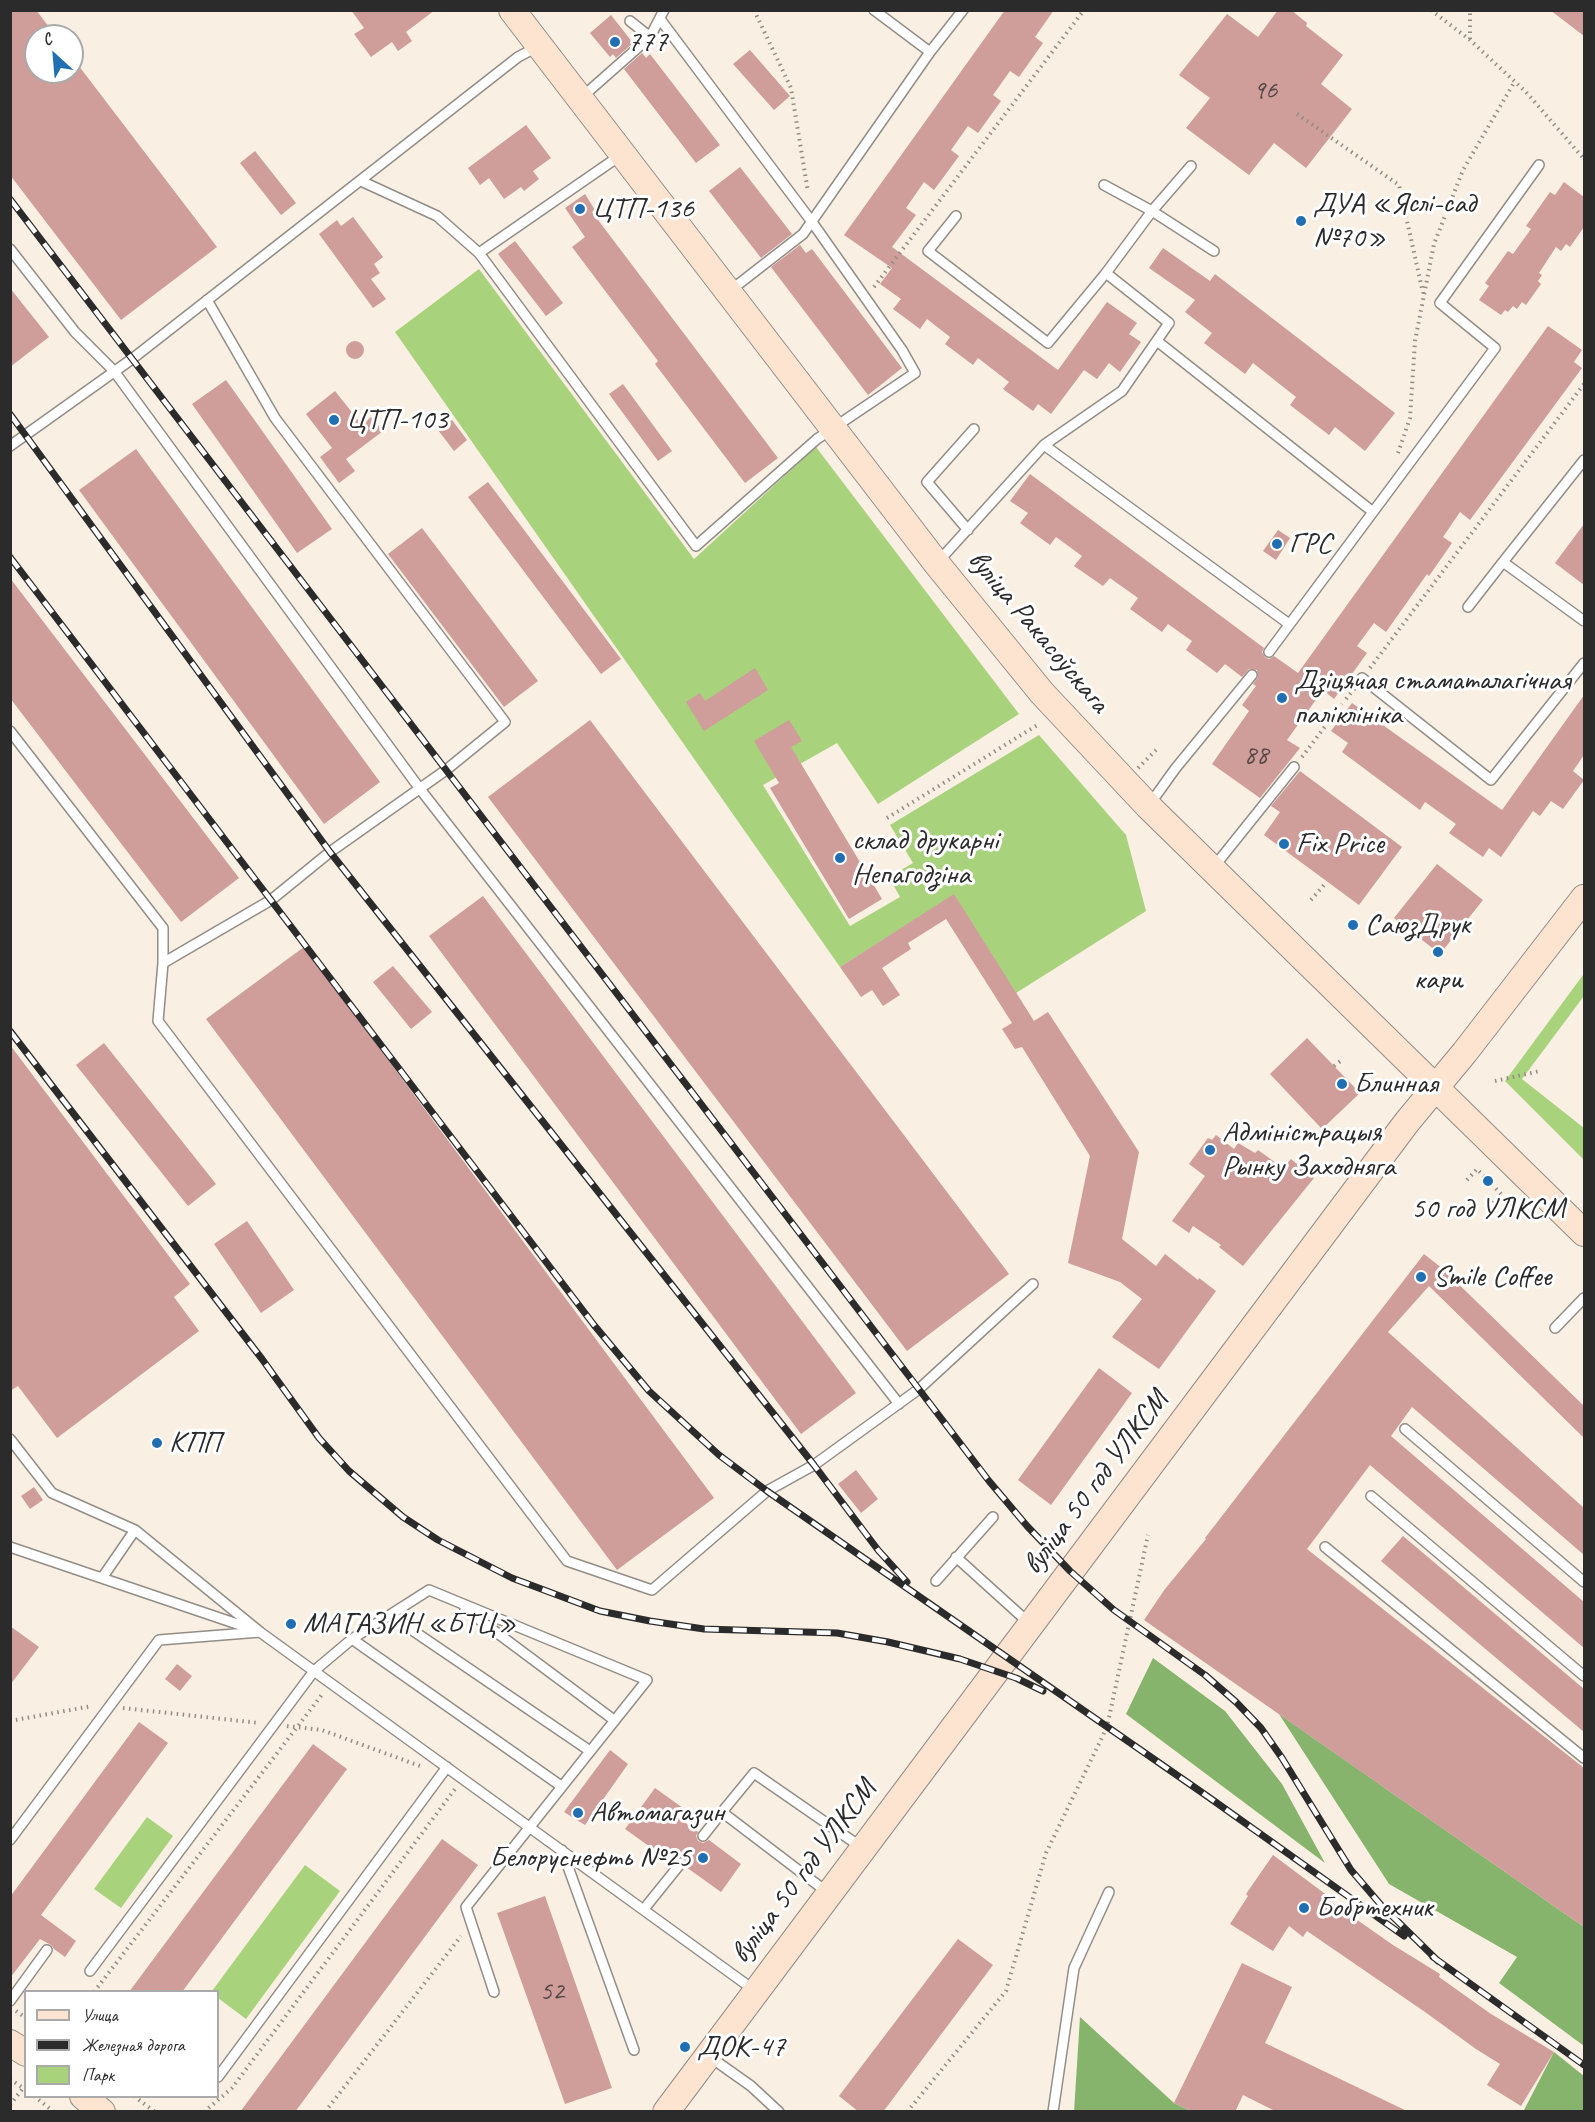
<!DOCTYPE html>
<meta charset="utf-8">
<style>
body{margin:0}
#map{position:relative;width:1595px;height:2122px;overflow:hidden;background:#f9efe2;font-family:Caveat,sans-serif}
canvas{display:block}
.frame{position:absolute;inset:0;border:12px solid #2b2b2b;pointer-events:none}
.legend{position:absolute;left:24px;top:1990px;width:195px;height:108px;box-sizing:border-box;background:#fff;border:2px solid #aaa;margin:0;padding:8px 10px;list-style:none;font-size:18px;color:#2b2b2b}
.legend li{display:flex;align-items:center;gap:12px;height:30px}
.legend b{width:30px;border:2px solid #aaa}
.north{position:absolute;left:24px;top:24px;width:60px;height:60px;box-sizing:border-box;background:#fff;border:2px solid #aaa;border-radius:50%;rotate:334deg;font-size:16px;font-weight:700;line-height:24px;text-align:center;color:#2b2b2b}
.north::after{content:'';display:block;margin:auto;width:21px;height:27px;background:#1f6fb2;clip-path:polygon(50% 0,100% 100%,50% 72%,0 100%)}
</style>
<div id="map">
<canvas width="1595" height="2122"></canvas>
<div class="frame"></div>
<ul class="legend">
<li><b style="height:8px;background:#fde4d1"></b>Улица</li>
<li><b style="height:8px;background:#2b2b2b"></b>Железная дорога</li>
<li><b style="height:16px;background:#a9d27d"></b>Парк</li>
</ul>
<div class="north">С</div>
</div>
<script>
const ctx = document.querySelector('canvas').getContext('2d');
ctx.lineJoin = 'round';
function fill(path, color) { ctx.fillStyle = color; ctx.fill(path, 'evenodd'); }
const toPath = rows => new Path2D(rows.map(r => 'M' + r).join(''));
function stroke(path, color, width, dash) { ctx.strokeStyle = color; ctx.lineWidth = width; ctx.lineCap = dash ? 'butt' : 'round'; ctx.setLineDash(dash || []); ctx.stroke(path); }
function write(font, color, halo, rows, align = 'center') {
  ctx.font = font + ' Caveat,sans-serif'; ctx.lineWidth = 6; ctx.setLineDash([]); ctx.textBaseline = 'middle'; ctx.strokeStyle = halo; ctx.fillStyle = color; for (const [text, x, y, turn = 0] of rows) {
    ctx.save(); ctx.translate(x, y); ctx.rotate((+turn || 0) * Math.PI / 180); ctx.textAlign = isNaN(turn) ? turn : align; if (halo) ctx.strokeText(text, 0, 0); ctx.fillText(text, 0, 0); ctx.restore();
  }
}
const green = toPath([
 [479,269,694,559,816,447,1019,714,878,804,837,743,763,785,850,926,900,897,889,877,913,863,890,825,1039,735,1126,835,1146,911,1016,993,954,895,840,967,395,332],
 [1583,975,1584,996,1522,1079,1584,1128,1584,1160,1505,1081],
 [147,1817,173,1836,121,1908,94,1889],
 [305,1865,340,1891,246,2019,218,1998,218,1992,212,1991]
]);
const forest = toPath([
 [1153,1658,1225,1711,1282,1784,1325,1863,1126,1714],
 [1279,1714,1584,1927,1584,2046,1499,1983,1517,1957,1389,1884],
 [1080,2017,1174,2103,1193,2112,1074,2112],
 [1554,2052,1584,2076,1584,2111,1523,2112]
]);
const building = toPath([
 [10,10,36,10,56,36,36,36,36,72,72,72,72,57,217,247,121,320,10,175],
 [351,10,435,10,406,32,412,41,398,51,392,42,371,57,354,34,364,28],
 [1005,10,1054,10,1035,37,1043,43,1019,77,1010,71,993,95,1001,101,978,133,968,126,951,150,959,156,934,190,924,182,906,208,916,215,892,247,1058,370,1107,302,1137,323,1129,334,1141,342,1120,372,1109,363,1097,379,1084,370,1051,414,1038,404,1033,411,1003,389,1009,382,978,358,973,365,945,344,950,337,927,319,920,329,893,309,901,299,880,284,892,268,844,235],
 [1278,10,1291,10,1307,23,1306,26,1343,55,1321,84,1352,109,1306,168,1274,143,1249,175,1186,128,1210,98,1179,75,1227,14,1258,37],
 [1550,10,1584,10,1584,36],
 [611,15,633,43,616,58,613,54,610,57,590,33],
 [750,50,790,96,774,110,733,64],
 [642,53,646,58,650,54,720,145,696,163,624,69],
 [526,125,551,158,533,171,539,179,524,191,521,187,504,199,489,178,480,185,468,168],
 [255,151,296,203,281,215,240,163],
 [740,167,792,234,761,258,709,191],
 [1564,182,1584,197,1584,227,1570,247,1566,244,1561,251,1556,247,1539,273,1542,275,1538,281,1541,284,1526,305,1522,302,1517,309,1513,306,1508,312,1505,310,1501,315,1479,300,1489,286,1485,283,1508,251,1513,254,1531,229,1526,226,1550,192,1555,195],
 [585,194,595,210,592,212,778,458,745,483,655,364,658,361,572,247,585,237,565,208],
 [353,217,383,257,374,264,380,273,371,279,386,299,373,308,319,234,337,220,341,226],
 [515,241,563,303,546,316,498,254],
 [800,245,806,253,812,249,902,368,868,395,771,267],
 [1163,248,1210,281,1215,274,1395,413,1365,451,1335,427,1329,435,1290,405,1296,397,1253,363,1245,374,1204,343,1212,333,1185,312,1195,300,1149,268],
 [10,288,49,337,10,367],
 [1548,326,1582,350,1574,362,1582,368,1470,520,1460,512,1443,537,1452,543,1429,576,1427,574,1386,632,1374,623,1357,646,1367,653,1334,699,1323,690,1287,740,1300,748,1260,798,1212,764,1249,711,1242,705,1256,686,1253,684,1258,677,1257,670,1249,669,1242,677,1225,664,1217,673,1186,650,1192,641,1168,624,1162,632,1130,609,1138,598,1110,578,1103,586,1074,566,1082,556,1056,537,1050,545,1020,523,1028,513,1010,501,1030,474,1264,648,1262,652,1265,657,1269,659,1274,656,1298,673],
 '346 350a9 9 0 1 1 18 0a9 9 0 1 1-18 0Z',
 [226,380,332,529,297,553,192,404],
 [623,384,672,451,658,461,609,394],
 [335,391,362,425,371,417,383,431,346,459,355,471,339,483,320,457,332,448,306,414],
 [452,420,467,440,454,451,438,430],
 [136,449,380,782,324,824,79,490],
 [488,482,621,659,601,674,468,497],
 [1584,524,1584,585,1555,563],
 [422,528,538,681,504,707,388,554],
 [1278,530,1290,538,1276,560,1263,551],
 [10,578,239,878,181,922,10,698],
 [755,668,768,690,704,731,686,702,700,693,705,701],
 [1584,695,1584,755,1573,771,1584,780,1563,809,1551,801,1540,816,1533,811,1501,857,1489,848,1483,857,1449,833,1456,824,1425,802,1420,810,1389,787,1342,752,1348,743,1331,731,1352,703,1502,810],
 [590,720,1009,1274,907,1351,488,797],
 [789,720,802,741,791,747,882,899,849,919,770,788,779,783,754,741],
 [1300,771,1402,847,1359,905,1264,835,1280,812,1271,806],
 [1437,864,1483,900,1440,954,1394,918],
 [954,894,1034,1021,1048,1012,1139,1152,1122,1239,1156,1266,1165,1254,1198,1280,1199,1278,1216,1291,1159,1369,1112,1337,1142,1299,1120,1282,1068,1263,1090,1156,1022,1047,1015,1049,1002,1029,1012,1023,946,919,908,943,911,949,882,968,900,995,883,1006,872,990,861,997,840,967],
 [483,896,856,1393,801,1434,429,936],
 [304,947,714,1498,617,1570,206,1019],
 [393,966,432,1012,411,1029,373,982],
 [1307,1038,1360,1093,1322,1129,1270,1074],
 [104,1043,216,1184,188,1206,76,1065],
 [10,1045,190,1284,174,1297,199,1331,57,1438,18,1386,10,1391],
 [1216,1135,1234,1149,1238,1143,1255,1153,1258,1150,1283,1168,1291,1159,1314,1178,1243,1266,1219,1247,1221,1245,1193,1226,1189,1233,1172,1221,1205,1176,1189,1164,1208,1138,1212,1140],
 [247,1221,294,1290,261,1313,214,1244],
 [1424,1254,1443,1269,1584,1406,1584,1438,1429,1286,1388,1332,1584,1508,1584,1555,1412,1407,1391,1436,1584,1602,1584,1648,1370,1465,1307,1549,1584,1768,1584,1927,1144,1620,1165,1589,1206,1539,1205,1538],
 [1099,1368,1132,1393,1051,1505,1018,1480],
 [856,1470,878,1499,861,1513,838,1484],
 [34,1487,43,1500,30,1509,21,1496],
 [1403,1536,1584,1689,1584,1732,1381,1561],
 [10,1626,39,1647,10,1685],
 [177,1664,192,1676,180,1691,165,1679],
 [139,1722,168,1743,41,1915,76,1941,65,1957,54,1949,51,1945,40,1939,10,1978,10,1897],
 [313,1744,347,1769,182,1992,129,1992],
 [610,1750,628,1764,585,1825,564,1812],
 [655,1788,683,1808,677,1817,698,1832,696,1836,698,1841,703,1843,709,1840,741,1864,721,1892,686,1867,687,1861,685,1857,679,1857,675,1859,656,1845,653,1849,625,1829],
 [442,1839,478,1865,295,2112,240,2112],
 [1273,1855,1332,1899,1330,1901,1393,1945,1440,1974,1439,1977,1491,2014,1554,2052,1521,2106,1487,2085,1500,2064,1476,2049,1425,2012,1307,1931,1303,1937,1289,1926,1273,1951,1230,1924,1248,1896,1246,1894],
 [545,1896,612,2088,565,2104,497,1913],
 [958,1939,993,1965,883,2112,859,2112,839,2096],
 [1242,1963,1292,1987,1265,2043,1409,2112,1277,2112,1243,2095,1235,2112,1193,2112,1174,2103]
]);
const path = toPath([
 [754,10,791,88,808,192],
 [1431,10,1470,40,1526,92,1584,159],
 [1470,39,1470,10],
 [1297,114,1399,185,1423,293],
 [874,287,1084,10],
 [1398,453,1410,418,1415,341,1434,244,1463,170,1515,81],
 [1370,668,1584,384],
 [1346,699,1355,688],
 [1302,757,1342,704],
 [1138,768,1157,749],
 [887,818,1039,724],
 [1311,900,1324,885],
 [1334,1066,1343,1059],
 [1495,1081,1540,1071],
 [1467,1180,1477,1169,1501,1194,1492,1204],
 [123,1708,259,1723],
 [10,1721,92,1706],
 [287,1726,322,1730,420,1766],
 [94,1992,324,1692],
 [16,2011,26,2018],
 [10,2079,26,2090],
 [34,2096,54,2112],
 [134,2096,155,2112],
 [10,2105,23,2088],
 [204,2112,232,2088,455,1789],
 [325,2112,461,1936],
 [907,2112,1006,1991,1046,1853,1107,1727,1148,1535]
]);
const lane = toPath([
 [874,10,930,52],
 [630,21,650,37],
 [582,97,650,37,664,10],
 [361,181,437,216,479,253,696,546,817,439,915,373,902,350,812,222,660,19],
 [1104,185,1152,211,1191,166],
 [956,216,928,251,1048,343,1106,273,1169,323,1122,391,1044,445],
 [10,249,75,332,114,371,420,789,899,1404],
 [479,253,621,155],
 [1106,273,1152,211,1214,251],
 [731,290,803,234,930,52,963,10],
 [207,300,275,418,505,722,446,770,330,852,271,900,163,963,158,1021,567,1561,652,1590,767,1491,814,1465,919,1389,1033,1284],
 [1157,341,1373,512,1269,652],
 [10,446,132,359,518,57,537,47],
 [1584,460,1503,562,1584,621],
 [1373,512,1495,348,1440,303,1539,165],
 [968,530,927,482,974,429],
 [937,563,1044,445,1289,624],
 [1468,607,1503,562],
 [1362,678,1491,780,1584,663],
 [10,731,163,928,163,963],
 [1150,804,1175,769,1252,675],
 [1213,868,1294,767],
 [1555,1328,1584,1298],
 [1405,1429,1584,1582],
 [10,1439,52,1493,135,1530,260,1632,754,1990],
 [1371,1496,1584,1676],
 [10,1547,252,1629],
 [1325,1547,1584,1758],
 [956,1557,1029,1623],
 [102,1578,135,1530],
 [936,1581,993,1517],
 [465,1609,614,1720],
 [390,1615,590,1751],
 [352,1639,561,1786],
 [722,1812,754,1773,861,1847],
 [703,1836,722,1812,827,1892],
 [10,1840,159,1640,260,1632],
 [562,1850,634,2050],
 [644,1909,681,1863],
 [90,1971,314,1671,352,1639,429,1590,647,1680,466,1907,494,1992],
 [10,2001,47,1950],
 [710,2057,751,2086,779,2112],
 [218,2077,447,1767],
 [1053,2112,1074,1968,1109,1892]
]);
const secondary = toPath([
 [512,10,937,564,1042,693,1148,806,1584,1233],
 [10,2043,26,2053],
 [83,2096,102,2112],
 [666,2112,1407,1122,1465,1052,1584,898]
]);
const rail = toPath([
 [10,199,989,1481,1027,1526,1070,1571,1114,1610,1205,1675,1236,1702,1261,1728,1282,1758,1351,1870,1381,1905,1438,1961],
 [10,414,330,852,814,1465,878,1550,907,1582],
 [10,557,594,1325,649,1391,719,1455,767,1491,1207,1796,1404,1936],
 [10,1031,262,1359,319,1438,349,1471,403,1517,438,1540,512,1578,600,1611,650,1621,704,1629,837,1633,888,1642,960,1659,1016,1678,1043,1691],
 [1433,1957,1584,2065]
]);
const markers = [
 [615,42,6,"#1f6fb2"],
 [580,209,6,"#1f6fb2"],
 [1301,221,6,"#1f6fb2"],
 [334,420,6,"#1f6fb2"],
 [1277,544,6,"#1f6fb2"],
 [1282,698,6,"#1f6fb2"],
 [1284,844,6,"#1f6fb2"],
 [840,858,6,"#1f6fb2"],
 [1353,925,6,"#1f6fb2"],
 [1438,952,6,"#1f6fb2"],
 [1342,1084,6,"#1f6fb2"],
 [1210,1150,6,"#1f6fb2"],
 [1488,1181,6,"#1f6fb2"],
 [1421,1277,6,"#1f6fb2"],
 [157,1443,6,"#1f6fb2"],
 [291,1624,6,"#1f6fb2"],
 [578,1813,6,"#1f6fb2"],
 [703,1858,6,"#1f6fb2"],
 [1304,1908,6,"#1f6fb2"],
 [685,2047,6,"#1f6fb2"]
];
const numberNames = [
 ["96",1265,91],
 ["88",1256,756],
 ["52",552,1992]
];
const poiNames = [
 ["777",627,42],
 ["ДУА «Яслі-сад",1313,204],
 ["№70»",1313,238],
 ["ЦТП-136",592,209],
 ["ЦТП-103",346,420],
 ["ГРС",1289,544],
 ["Дзіцячая стаматалагічная",1294,681],
 ["паліклініка",1294,715],
 ["склад друкарні",852,841],
 ["Непагодзіна",852,875],
 ["Fix Price",1296,844],
 ["СаюзДрук",1365,925],
 ["кари",1438,980,"center"],
 ["Блинная",1354,1084],
 ["Адміністрацыя",1222,1133],
 ["Рынку Заходняга",1222,1167],
 ["50 год УЛКСМ",1488,1209,"center"],
 ["Smile Coffee",1433,1277],
 ["КПП",169,1443],
 ["МАГАЗИН «БТЦ»",303,1624],
 ["Автомагазин",590,1813],
 ["Белоруснефть №25",691,1858,"right"],
 ["Бобртехник",1316,1908],
 ["ДОК-47",697,2047]
];
const streetNames = [
 ["вуліца Ракасоўскага",1038,632,50],
 ["вуліца 50 год УЛКСМ",1096,1483,-53],
 ["вуліца 50 год УЛКСМ",804,1872,-53]
];
fill(green, '#a9d27d');
fill(forest, '#86b46c');
fill(building, '#cf9d9a');
stroke(lane, '#928d86', 12);
stroke(secondary, '#928d86', 28);
stroke(path, '#928d86', 4, [1.5, 4.5]);
stroke(lane, '#fff', 9);
stroke(secondary, '#fde4d1', 26);
stroke(rail, '#2b2b2b', 7);
stroke(rail, '#fff', 4.5, [14]);
for (const [x, y, r, color] of markers) { const dot = new Path2D(); dot.arc(x, y, r, 0, 2 * Math.PI); ctx.fillStyle = color; ctx.fill(dot); stroke(dot, '#fff', 2); }
write('27px', '#544847', null, numberNames);
write('30px', '#2b2b2b', '#fff', poiNames, 'left');
write('30px', '#2b2b2b', '#fff', streetNames);
</script>
